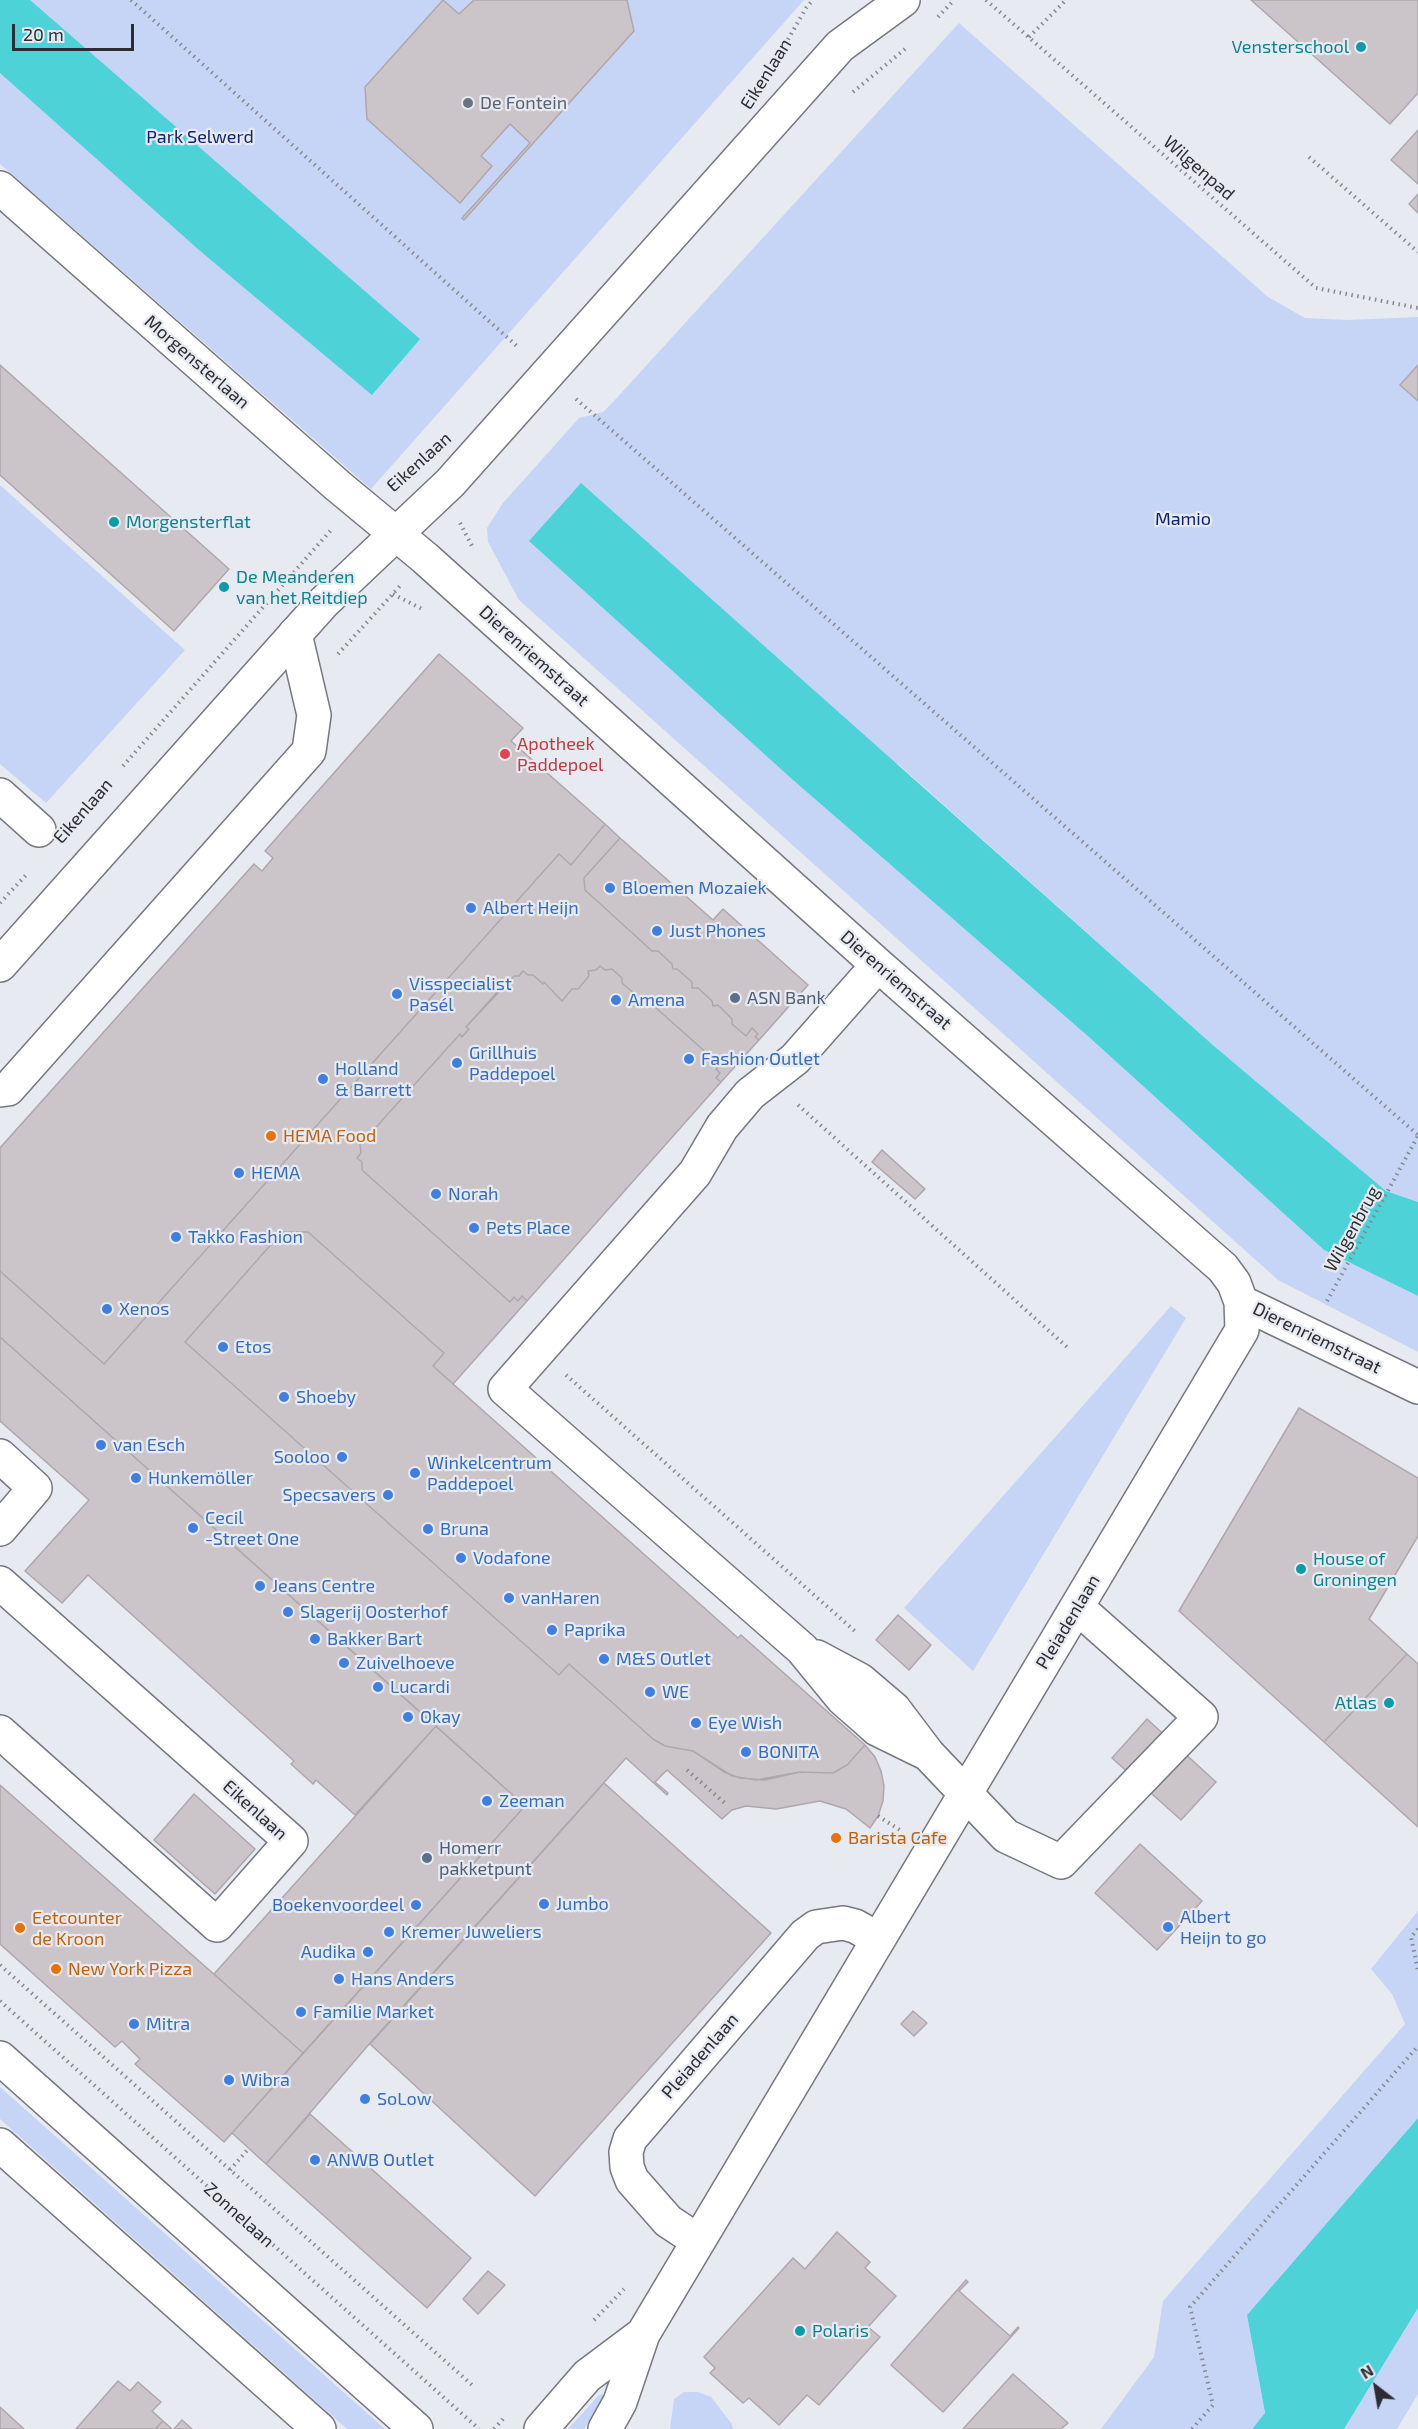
<!DOCTYPE html>
<meta charset="utf-8">
<style>
body{margin:0}
#map{position:relative;width:1418px;height:2429px;overflow:hidden;background:#e7eaf1;font-family:"Exo 2",sans-serif}
canvas{display:block}
.north{position:absolute;left:1346px;top:2357px;width:60px;height:60px;-webkit-text-stroke:4px #e7eaf1;paint-order:stroke;rotate:329deg;font-size:16px;font-weight:700;line-height:24px;text-align:center;color:#2c2d30}
.north::after{content:'';display:block;margin:auto;width:21px;height:27px;background:#2c2d30;clip-path:polygon(50% 0,100% 100%,50% 72%,0 100%)}
.scale{position:absolute;left:12px;top:24px;width:122px;height:27px;box-sizing:border-box;border:3px solid #2c2d30;border-top:0;padding-left:8px;font-size:18px;line-height:21px;white-space:nowrap;color:#2c2d30;-webkit-text-stroke:4px #e7eaf1;paint-order:stroke}
</style>
<div id="map">
<canvas width="1418" height="2429"></canvas>
<div class="north">N</div>
<div class="scale">20 m</div>
</div>
<script>
const ctx = document.querySelector('canvas').getContext('2d');
ctx.lineJoin = 'round';
function fill(path, color) { ctx.fillStyle = color; ctx.fill(path, 'evenodd'); }
const toPath = rows => new Path2D(rows.map(r => 'M' + r).join(''));
function stroke(path, color, width, dash) { ctx.strokeStyle = color; ctx.lineWidth = width; ctx.lineCap = dash ? 'butt' : 'round'; ctx.setLineDash(dash || []); ctx.stroke(path); }
function write(font, color, halo, rows, align = 'center') {
  ctx.font = font + ' "Exo 2",sans-serif'; ctx.lineWidth = 4.5; ctx.setLineDash([]); ctx.textBaseline = 'middle'; ctx.strokeStyle = halo; ctx.fillStyle = color; for (const [text, x, y, turn = 0] of rows) {
    ctx.save(); ctx.translate(x, y); ctx.rotate((+turn || 0) * Math.PI / 180); ctx.textAlign = isNaN(turn) ? turn : align; if (halo) ctx.strokeText(text, 0, 0); ctx.fillText(text, 0, 0); ctx.restore();
  }
}
const green = toPath([
 [0,0,804,0,371,489,0,164],
 [959,23,1268,297,1305,318,1347,320,1418,317,1418,1202,1386,1191,1214,1046,898,764,793,780,1090,1038,1324,1250,1418,1296,1418,1352,1278,1280,519,600,488,542,487,528,503,503,579,418,603,412,613,402],
 [0,485,185,650,46,803,0,764],
 [1171,1306,1186,1318,973,1671,904,1608],
 [1418,1911,1418,2118,1247,2315,1265,2413,1252,2429,1101,2429,1154,2357,1163,2301,1405,2024,1392,1994,1371,1969],
 [0,2087,385,2429,347,2429,0,2119],
 [1418,2308,1418,2394,1397,2429,1344,2429],
 [684,2392,698,2392,711,2397,732,2424,733,2429,670,2429,674,2399],
 [603,2394,603,2398,584,2429,568,2429,599,2395]
]);
const water = toPath([
 [0,0,30,0,420,339,372,395,199,250,0,73],
 [581,483,1214,1046,1386,1191,1418,1202,1418,1296,1324,1250,1090,1038,793,780,529,541],
 [1418,2118,1418,2308,1344,2429,1252,2429,1265,2413,1247,2315]
]);
const building = toPath([
 [443,0,459,14,474,0,627,0,634,31,464,220,462,218,530,143,510,124,481,156,492,166,460,203,367,119,365,87,443,0],
 [1251,0,1418,0,1418,93,1390,124,1251,0],
 [1418,130,1418,184,1391,160,1418,130],
 [1418,194,1418,213,1409,204,1418,194],
 [0,365,229,569,174,631,0,475,0,365],
 [1418,365,1418,401,1400,385,1418,365],
 [439,654,523,728,511,741,605,824,571,865,559,854,104,1364,0,1271,0,1148,254,864,262,871,273,858,265,851,439,654],
 [605,824,620,838,584,878,585,890,652,951,658,951,672,964,673,969,677,969,692,982,692,988,698,988,712,1001,713,1006,718,1005,732,1019,732,1024,746,1036,752,1028,758,1034,755,1037,759,1040,721,1082,716,1078,720,1073,716,1069,720,1065,718,1063,647,1000,642,1000,622,983,622,978,612,969,605,970,600,966,596,970,588,971,589,976,578,989,572,989,562,1001,544,982,543,984,533,975,528,975,523,971,519,976,514,976,501,991,499,990,466,1027,469,1029,462,1037,460,1034,360,1145,361,1153,357,1158,362,1162,362,1170,510,1302,514,1297,518,1301,522,1296,527,1301,453,1384,433,1366,444,1353,308,1232,282,1232,185,1342,559,1675,569,1664,653,1739,665,1746,693,1751,732,1776,756,1780,800,1772,833,1773,847,1765,865,1745,875,1757,881,1771,884,1786,883,1801,878,1816,870,1828,846,1809,820,1801,776,1809,746,1806,732,1810,722,1819,667,1770,655,1782,668,1793,667,1795,626,1758,371,2042,266,2164,232,2133,525,1806,0,1337,0,1271,104,1364,559,854,571,865,605,824],
 [620,838,713,920,723,909,808,985,759,1040,755,1037,758,1034,752,1028,746,1036,732,1024,732,1019,718,1005,713,1006,712,1001,698,988,692,988,692,982,677,969,673,969,672,964,658,951,652,951,585,890,584,878,620,838],
 [600,966,605,970,612,969,622,978,622,983,642,1000,647,1000,718,1063,720,1065,716,1069,720,1073,716,1078,721,1082,527,1301,522,1296,518,1301,514,1297,510,1302,362,1170,362,1162,357,1158,361,1153,360,1145,460,1034,462,1037,469,1029,466,1027,514,976,519,976,523,971,528,975,533,975,543,984,544,982,562,1001,572,989,578,989,589,976,588,971,596,970,600,966],
 [882,1150,925,1189,915,1199,872,1162,882,1150],
 [282,1232,308,1232,444,1353,433,1366,738,1638,741,1635,865,1745,847,1765,833,1773,800,1772,765,1780,740,1778,724,1772,693,1751,665,1746,653,1739,569,1664,559,1675,185,1342,282,1232],
 [0,1337,436,1726,355,1815,316,1780,313,1784,291,1764,294,1761,88,1575,62,1603,25,1571,89,1500,0,1421,0,1337],
 [1299,1408,1418,1478,1418,1536,1369,1619,1407,1654,1324,1742,1179,1611,1299,1408],
 [898,1615,931,1645,909,1670,876,1640,898,1615],
 [1407,1654,1418,1664,1418,1827,1324,1742,1407,1654],
 [1147,1719,1216,1782,1181,1820,1112,1758,1147,1719],
 [436,1726,525,1806,303,2053,214,1974,436,1726],
 [604,1783,771,1933,535,2196,370,2044,604,1783],
 [0,1785,303,2053,224,2142,135,2064,140,2059,122,2041,115,2047,0,1944,0,1785],
 [194,1794,255,1849,215,1894,154,1840,194,1794],
 [1140,1844,1202,1901,1157,1950,1095,1893,1140,1844],
 [913,2011,927,2023,914,2036,901,2024,913,2011],
 [310,2114,471,2258,427,2308,266,2164,310,2114],
 [837,2232,870,2262,865,2268,896,2296,868,2327,880,2337,819,2405,807,2395,779,2425,749,2398,743,2403,710,2373,715,2368,704,2357,793,2258,805,2269,837,2232],
 [488,2271,505,2285,478,2314,463,2299,488,2271],
 [966,2280,968,2282,959,2291,1010,2336,1018,2327,1019,2328,943,2412,891,2365,966,2280],
 [1013,2374,1068,2423,1061,2429,963,2429,1013,2374],
 [118,2381,130,2391,138,2382,161,2402,152,2411,163,2421,155,2429,76,2429,118,2381],
 [0,2407,24,2429,0,2429,0,2407],
 [182,2420,192,2429,174,2429,182,2420],
 [163,2421,172,2429,155,2429,163,2421]
]);
const path = toPath([
 [131,0,519,348],
 [986,0,1316,288,1418,308],
 [938,17,954,0],
 [1029,37,1066,0],
 [782,50,806,8,813,0],
 [853,92,905,49],
 [1309,157,1418,252],
 [576,399,1418,1135],
 [460,523,473,548],
 [393,594,422,609],
 [338,654,400,586],
 [123,766,332,529],
 [0,903,26,875],
 [798,1105,1067,1347],
 [1327,1301,1418,1136],
 [566,1375,857,1633],
 [687,1770,727,1805],
 [878,1816,900,1830],
 [1418,1929,1411,1937,1418,1971],
 [0,1965,472,2385],
 [0,2001,479,2429],
 [230,2170,249,2148],
 [594,2320,624,2289],
 [494,2429,504,2418],
 [1192,2429,1213,2405,1190,2307,1418,2046]
]);
const minor = toPath([
 [0,188,338,486,425,558,878,965,1223,1268,1234,1283,1241,1302,1242,1330,643,2334,620,2402,605,2429],
 [0,795,39,830],
 [878,965,795,1059,750,1094,722,1127,695,1173,505,1389,802,1649,843,1699,867,1720,877,1729,928,1754],
 [0,1090,8,1089,309,751,314,715,295,634],
 [1241,1302,1418,1387],
 [0,1456,35,1488,0,1529],
 [0,1583,291,1841,217,1925,0,1732],
 [817,1657,860,1680,894,1709,928,1754,1006,1836,1061,1862,1201,1717,1077,1607],
 [698,2241,668,2221,632,2180,627,2167,626,2152,630,2139,805,1935,816,1927,843,1923,855,1926,878,1939],
 [541,2429,587,2376,643,2334]
]);
const major = toPath([
 [0,965,323,603,450,483,840,46,903,0],
 [0,2058,416,2429],
 [0,2145,319,2429]
]);
const markers = [
 [1361,47,6,"#0f9aa8"],
 [468,103,6,"#6b7280"],
 [114,522,6,"#0f9aa8"],
 [224,587,6,"#0f9aa8"],
 [505,754,6,"#e0444e"],
 [610,888,6,"#3f7fe0"],
 [471,908,6,"#3f7fe0"],
 [657,931,6,"#3f7fe0"],
 [397,994,6,"#3f7fe0"],
 [735,998,6,"#5c6f8a"],
 [616,1000,6,"#3f7fe0"],
 [689,1059,6,"#3f7fe0"],
 [457,1063,6,"#3f7fe0"],
 [323,1079,6,"#3f7fe0"],
 [271,1136,6,"#e8710a"],
 [239,1173,6,"#3f7fe0"],
 [436,1194,6,"#3f7fe0"],
 [474,1228,6,"#3f7fe0"],
 [176,1237,6,"#3f7fe0"],
 [107,1309,6,"#3f7fe0"],
 [223,1347,6,"#3f7fe0"],
 [284,1397,6,"#3f7fe0"],
 [101,1445,6,"#3f7fe0"],
 [342,1457,6,"#3f7fe0"],
 [415,1473,6,"#3f7fe0"],
 [136,1478,6,"#3f7fe0"],
 [388,1495,6,"#3f7fe0"],
 [193,1528,6,"#3f7fe0"],
 [428,1529,6,"#3f7fe0"],
 [461,1558,6,"#3f7fe0"],
 [1301,1569,6,"#0f9aa8"],
 [260,1586,6,"#3f7fe0"],
 [509,1598,6,"#3f7fe0"],
 [288,1612,6,"#3f7fe0"],
 [552,1630,6,"#3f7fe0"],
 [315,1639,6,"#3f7fe0"],
 [604,1659,6,"#3f7fe0"],
 [344,1663,6,"#3f7fe0"],
 [378,1687,6,"#3f7fe0"],
 [650,1692,6,"#3f7fe0"],
 [1389,1703,6,"#0f9aa8"],
 [408,1717,6,"#3f7fe0"],
 [696,1723,6,"#3f7fe0"],
 [746,1752,6,"#3f7fe0"],
 [487,1801,6,"#3f7fe0"],
 [836,1838,6,"#e8710a"],
 [427,1858,6,"#5c6f8a"],
 [544,1904,6,"#3f7fe0"],
 [416,1905,6,"#3f7fe0"],
 [1168,1927,6,"#3f7fe0"],
 [20,1928,6,"#e8710a"],
 [389,1932,6,"#3f7fe0"],
 [368,1952,6,"#3f7fe0"],
 [56,1969,6,"#e8710a"],
 [339,1979,6,"#3f7fe0"],
 [301,2012,6,"#3f7fe0"],
 [134,2024,6,"#3f7fe0"],
 [229,2080,6,"#3f7fe0"],
 [365,2099,6,"#3f7fe0"],
 [315,2160,6,"#3f7fe0"],
 [800,2331,6,"#0f9aa8"]
];
const cultureNames = [
 ["Vensterschool",1349,47,"right"],
 ["Morgensterflat",126,522],
 ["De Meanderen",236,577],
 ["van het Reitdiep",236,598],
 ["House of",1313,1559],
 ["Groningen",1313,1580],
 ["Atlas",1377,1703,"right"],
 ["Polaris",812,2331]
];
const streetNames = [
 ["Eikenlaan",766,74,-58],
 ["Wilgenpad",1199,168,41],
 ["Morgensterlaan",197,362,41],
 ["Eikenlaan",419,462,-42],
 ["Dierenriemstraat",534,656,42],
 ["Eikenlaan",83,811,-49],
 ["Dierenriemstraat",896,980,41],
 ["Wilgenbrug",1352,1229,-61],
 ["Dierenriemstraat",1317,1338,26],
 ["Pleiadenlaan",1068,1622,-59],
 ["Eikenlaan",255,1810,42],
 ["Pleiadenlaan",700,2056,-49],
 ["Zonnelaan",239,2215,42]
];
const worshipNames = [
 ["De Fontein",480,103]
];
const parkNames = [
 ["Park Selwerd",200,137],
 ["Mamio",1183,519]
];
const healthNames = [
 ["Apotheek",517,744],
 ["Paddepoel",517,765]
];
const shopNames = [
 ["Bloemen Mozaiek",622,888],
 ["Albert Heijn",483,908],
 ["Just Phones",669,931],
 ["Visspecialist",409,984],
 ["Pasél",409,1005],
 ["Amena",628,1000],
 ["Grillhuis",469,1053],
 ["Paddepoel",469,1074],
 ["Fashion Outlet",701,1059],
 ["Holland",335,1069],
 ["& Barrett",335,1090],
 ["HEMA",251,1173],
 ["Norah",448,1194],
 ["Pets Place",486,1228],
 ["Takko Fashion",188,1237],
 ["Xenos",119,1309],
 ["Etos",235,1347],
 ["Shoeby",296,1397],
 ["van Esch",113,1445],
 ["Sooloo",330,1457,"right"],
 ["Winkelcentrum",427,1463],
 ["Paddepoel",427,1484],
 ["Hunkemöller",148,1478],
 ["Specsavers",376,1495,"right"],
 ["Cecil",205,1518],
 ["-Street One",205,1539],
 ["Bruna",440,1529],
 ["Vodafone",473,1558],
 ["Jeans Centre",272,1586],
 ["vanHaren",521,1598],
 ["Slagerij Oosterhof",300,1612],
 ["Paprika",564,1630],
 ["Bakker Bart",327,1639],
 ["M&S Outlet",616,1659],
 ["Zuivelhoeve",356,1663],
 ["Lucardi",390,1687],
 ["WE",662,1692],
 ["Okay",420,1717],
 ["Eye Wish",708,1723],
 ["BONITA",758,1752],
 ["Zeeman",499,1801],
 ["Jumbo",556,1904],
 ["Boekenvoordeel",404,1905,"right"],
 ["Albert",1180,1917],
 ["Heijn to go",1180,1938],
 ["Kremer Juweliers",401,1932],
 ["Audika",356,1952,"right"],
 ["Hans Anders",351,1979],
 ["Familie Market",313,2012],
 ["Mitra",146,2024],
 ["Wibra",241,2080],
 ["SoLow",377,2099],
 ["ANWB Outlet",327,2160]
];
const serviceNames = [
 ["ASN Bank",747,998],
 ["Homerr",439,1848],
 ["pakketpunt",439,1869]
];
const foodNames = [
 ["HEMA Food",283,1136],
 ["Barista Cafe",848,1838],
 ["Eetcounter",32,1918],
 ["de Kroon",32,1939],
 ["New York Pizza",68,1969]
];
fill(green, '#c6d5f6');
fill(water, '#4dd2d8');
fill(building, '#cbc4c8');
stroke(building, '#afa7ac', 1.5);
stroke(minor, '#75787e', 36);
stroke(major, '#75787e', 36);
stroke(path, '#87898e', 4, [1.5, 4.5]);
stroke(minor, '#fff', 33);
stroke(major, '#fff', 33);
for (const [x, y, r, color] of markers) { const dot = new Path2D(); dot.arc(x, y, r, 0, 2 * Math.PI); ctx.fillStyle = color; ctx.fill(dot); stroke(dot, '#e7eaf1', 2); }
write('18px', '#0d838f', '#e7eaf1', cultureNames, 'left');
write('18px', '#2c2d30', '#e7eaf1', streetNames);
write('18px', '#5b616d', '#e7eaf1', worshipNames, 'left');
write('18px', '#0e2175', '#e7eaf1', parkNames);
write('18px', '#be3a42', '#e7eaf1', healthNames, 'left');
write('18px', '#366cbe', '#e7eaf1', shopNames, 'left');
write('18px', '#4e5e75', '#e7eaf1', serviceNames, 'left');
write('18px', '#c56008', '#e7eaf1', foodNames, 'left');
</script>
